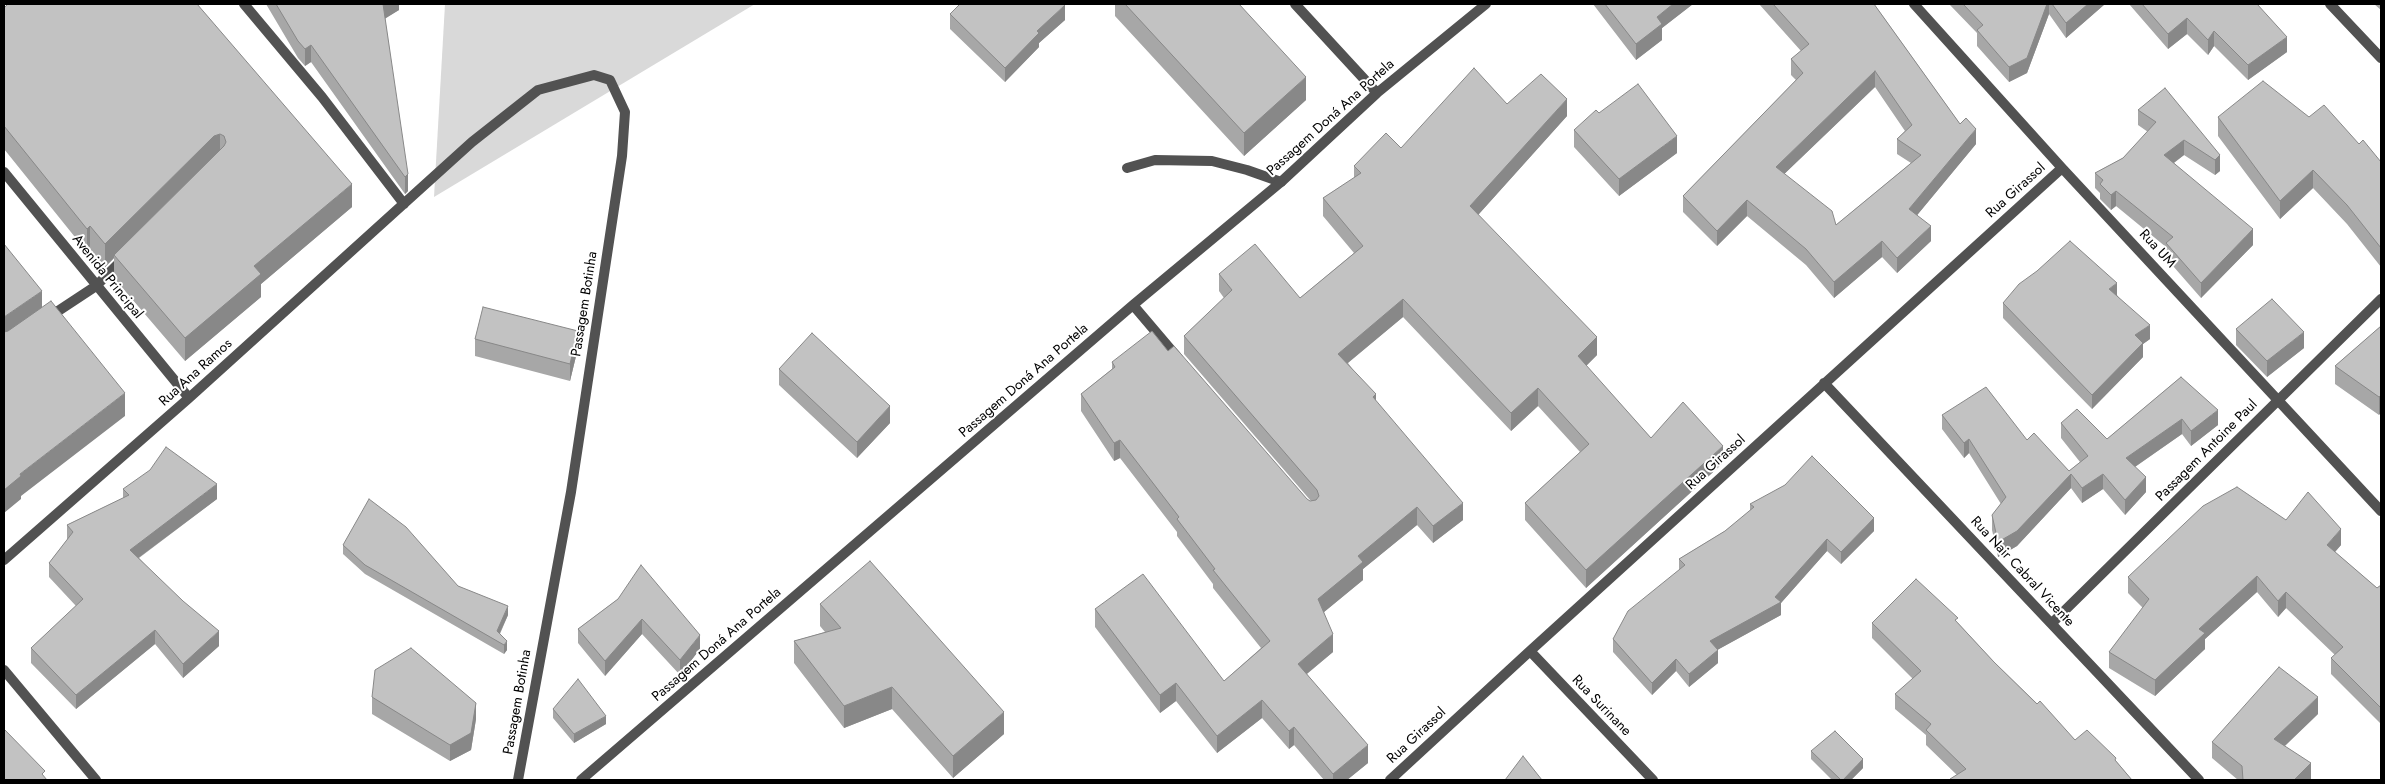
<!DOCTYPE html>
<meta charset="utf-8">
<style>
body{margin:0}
#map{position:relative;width:2385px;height:784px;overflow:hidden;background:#fff;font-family:Jost,sans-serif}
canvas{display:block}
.frame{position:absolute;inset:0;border:5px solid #000;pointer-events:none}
</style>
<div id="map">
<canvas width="2385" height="784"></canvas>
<div class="frame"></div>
</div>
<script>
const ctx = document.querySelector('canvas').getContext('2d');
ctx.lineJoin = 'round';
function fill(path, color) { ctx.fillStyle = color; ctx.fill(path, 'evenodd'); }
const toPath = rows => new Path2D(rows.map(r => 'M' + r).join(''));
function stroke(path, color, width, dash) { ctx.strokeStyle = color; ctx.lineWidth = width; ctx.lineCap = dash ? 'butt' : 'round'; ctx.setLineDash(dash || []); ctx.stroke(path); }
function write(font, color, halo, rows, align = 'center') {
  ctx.font = font + ' Jost,sans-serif'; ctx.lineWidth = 4; ctx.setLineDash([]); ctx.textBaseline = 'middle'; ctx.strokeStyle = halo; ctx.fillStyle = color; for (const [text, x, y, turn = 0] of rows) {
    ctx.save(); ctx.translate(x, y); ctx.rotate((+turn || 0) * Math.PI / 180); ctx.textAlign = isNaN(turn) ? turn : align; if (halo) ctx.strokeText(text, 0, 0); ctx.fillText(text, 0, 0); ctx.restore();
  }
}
const green = toPath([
 [445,4,755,4,434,197]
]);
const lane = toPath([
 [1127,168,1155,160,1212,161,1247,170,1281,182]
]);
const street = toPath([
 [244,4,322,97,404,204],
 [1295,4,1377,93],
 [1914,4,2062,168,2381,511],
 [2330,4,2381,58],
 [4,172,189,398],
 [1133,305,1178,358],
 [49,317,96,286,124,258],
 [1824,383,2199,780],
 [4,560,189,398,472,142,538,90,594,75,610,80,625,112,622,156,571,492,518,780],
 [2052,623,2381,299],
 [1530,651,1653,780],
 [4,670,96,780],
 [581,780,1133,305,1281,182,1377,93,1486,4],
 [1390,780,1530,651,2062,168]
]);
const wall = toPath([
 [266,4,399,4,399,10,385,18,408,191,405,194,311,62,305,66,298,58],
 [1115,4,1239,4,1306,100,1244,156,1115,16],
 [1593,4,1693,4,1662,28,1662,40,1636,60],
 [1759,4,1874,4,1960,124,1976,144,1917,215,1931,241,1897,273,1882,257,1834,298,1806,265,1747,216,1717,246,1683,212,1683,196,1796,80,1791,75,1791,59,1801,51],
 [1875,87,1905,131,1897,139,1897,154,1911,163,1836,225,1784,174],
 [1949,4,2105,4,2066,38,2049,14,2027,73,2009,82,1977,46,1977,33],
 [2129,4,2257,4,2287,52,2248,80,2214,46,2208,55,2187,34,2168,49],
 [2374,4,2381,4,2381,10],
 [4,8,352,207,261,284,261,297,185,361,114,278,114,258,105,267,90,249,87,252,4,149],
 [950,14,1065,20,1039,43,1039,47,1005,82,950,29],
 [1507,104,1567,116,1478,215,1597,355,1586,366,1651,438,1723,463,1586,588,1525,520,1525,503,1580,452,1538,406,1511,431,1403,317,1348,363,1376,401,1463,520,1433,543,1417,525,1363,569,1363,580,1324,612,1333,652,1307,674,1368,763,1347,780,1324,780,1294,745,1289,749,1262,718,1217,753,1176,701,1160,713,1095,627,1095,609,1224,681,1261,648,1213,588,1213,584,1177,536,1177,532,1120,458,1114,461,1081,411,1081,394,1112,369,1112,362,1168,351,1307,499,1310,501,1311,501,1184,354,1184,336,1224,298,1219,291,1219,274,1300,298,1354,253,1323,216,1323,198,1354,178,1354,166,1401,148],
 [2138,110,2220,155,2220,171,2215,175,2184,155,2174,163,2253,245,2201,298,2166,258,2166,247,2116,206,2111,210,2100,199,2100,193,2095,188,2095,173,2123,158,2148,132,2138,125],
 [1599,113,1677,153,1619,196,1574,147,1574,130],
 [2218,117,2309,117,2359,144,2381,162,2381,267,2347,224,2313,188,2280,219,2218,136],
 [2117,295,2150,339,2143,344,2143,357,2092,409,2003,318,2003,303],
 [2381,326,2379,415,2335,384,2335,366],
 [2236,329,2304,348,2267,377,2236,345],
 [475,339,578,348,570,381,475,356],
 [779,369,890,423,857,458,779,385],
 [2181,377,2218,425,2191,446,2182,434,2135,467,2146,492,2125,515,2103,489,2082,503,2071,488,2017,546,1998,557,1992,530,1992,515,2001,504,1969,453,1964,458,1942,429,1942,415,2027,440,2069,471,2080,462,2061,438,2061,423,2107,439],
 [123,489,217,499,139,558,219,646,183,678,155,644,76,709,31,663,31,648,76,606,49,577,49,563,67,540,67,525,123,498],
 [1750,504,1874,531,1841,564,1827,551,1781,603,1781,615,1717,650,1718,663,1689,687,1676,671,1652,695,1613,652,1613,639,1679,570,1679,559,1725,531,1750,511],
 [2286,520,2341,545,2335,552,2377,588,2381,585,2381,724,2331,674,2331,658,2335,655,2286,608,2278,617,2257,592,2205,639,2205,649,2155,696,2109,668,2109,652,2143,608,2128,593,2128,577],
 [343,545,458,586,508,615,500,634,507,650,504,654,365,574,343,554],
 [618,599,700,649,680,675,642,634,605,676,578,643,578,629],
 [820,604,1004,734,953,778,892,709,844,728,794,663,794,641,825,632,820,626],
 [1872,623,1958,623,1994,662,2075,740,2116,761,2132,780,1950,780,1950,779,1957,775,1926,745,1926,735,1895,709,1895,694,1913,679,1872,638],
 [372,697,476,719,471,750,450,761,372,714],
 [553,709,606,724,574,743,553,718],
 [2318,714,2285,746,2311,780,2238,780,2212,758,2212,742],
 [1811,751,1863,768,1851,780,1832,780,1811,759]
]);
const shadedWall = toPath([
 [383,4,399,4,399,10,383,20],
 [1673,4,1693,4,1662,28,1662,40,1636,60,1636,44,1657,17],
 [2047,4,2049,4,2049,14,2027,73,2009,82,2009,67],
 [2088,4,2105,4,2066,38,2066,23],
 [1065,5,1065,20,1039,43,1039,47,1005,82,1005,68,1037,31],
 [2187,18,2187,34,2168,49,2168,34],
 [2214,31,2214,46,2208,55,2208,40],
 [2287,37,2287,52,2248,80,2248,65],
 [311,45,311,62,305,66,305,49],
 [1875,71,1875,87,1776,182,1776,167],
 [1306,77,1306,100,1244,156,1244,133],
 [1567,99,1567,116,1470,224,1470,206],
 [1976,129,1976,144,1909,225,1909,209],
 [220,134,220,157,114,255,114,258,105,267,105,244,214,136],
 [1677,136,1677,153,1619,196,1619,179],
 [2184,140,2184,155,2164,170,2164,155],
 [2220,155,2220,171,2215,175,2215,160],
 [2313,170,2313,188,2280,219,2280,201],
 [408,174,408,191,405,194,405,177],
 [352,184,352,207,261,284,261,297,185,361,185,338,254,266],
 [2116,191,2116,206,2111,210,2111,195],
 [1747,200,1747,216,1717,246,1717,231],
 [90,226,90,249,87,252,87,229],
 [1931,226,1931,241,1897,273,1897,258],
 [2253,229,2253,245,2201,298,2201,283],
 [1882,241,1882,257,1834,298,1834,282],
 [2117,283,2117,298,2109,289],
 [42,291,42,314,4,340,4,317],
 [1403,299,1403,317,1338,371,1338,354],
 [2150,325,2150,339,2143,344,2143,357,2092,409,2092,395,2135,335],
 [578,331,578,348,570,381,570,364],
 [2304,332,2304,348,2267,377,2267,361],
 [1597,337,1597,355,1578,374,1578,356],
 [1538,388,1538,406,1511,431,1511,413],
 [125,393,125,416,21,496,21,499,4,513,4,490,20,474],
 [1376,394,1376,412,1373,397],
 [2381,395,2381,413,2379,415,2379,397],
 [890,406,890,423,857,458,857,442],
 [2218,410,2218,425,2191,446,2191,431],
 [2182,419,2182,434,2126,473,2126,458],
 [1969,439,1969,453,1964,458,1964,443],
 [1120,440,1120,458,1114,461,1114,443],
 [1723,446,1723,463,1586,588,1586,570],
 [2071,474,2071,488,2017,546,1998,557,1998,542],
 [2103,474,2103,489,2082,503,2082,488],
 [2146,477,2146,492,2125,515,2125,500],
 [217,484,217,499,130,564,130,550],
 [1463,503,1463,520,1433,543,1433,526],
 [1417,507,1417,525,1363,569,1363,580,1318,617,1318,599,1358,556],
 [1874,518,1874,531,1841,564,1841,552],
 [2341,529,2341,545,2327,561,2327,545],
 [1827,539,1827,551,1781,603,1781,615,1710,654,1710,641,1775,597],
 [2257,576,2257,592,2205,639,2205,649,2155,696,2155,680,2199,629],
 [2286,592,2286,608,2278,617,2278,601],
 [508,606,508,615,497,639,497,631],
 [642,619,642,634,605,676,605,661],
 [155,630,155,644,76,709,76,695],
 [219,631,219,646,183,678,183,664],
 [1333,634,1333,652,1298,681,1298,664],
 [700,635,700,649,680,675,680,660],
 [507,641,507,650,504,654,504,645],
 [1718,650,1718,663,1689,687,1689,674],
 [1676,659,1676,671,1652,695,1652,683],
 [1176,683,1176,701,1160,713,1160,695],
 [892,687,892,709,844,728,844,706],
 [2318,697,2318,714,2274,756,2274,739],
 [1262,700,1262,718,1217,753,1217,736],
 [476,703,476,719,471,750,450,761,450,745],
 [1004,712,1004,734,953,778,953,756],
 [606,716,606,724,574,743,574,734],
 [1294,727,1294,745,1289,749,1289,731],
 [1368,745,1368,763,1347,780,1333,780,1333,774],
 [1863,759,1863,768,1851,780,1843,780],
 [2311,763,2311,780,2294,780]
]);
const building = toPath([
 [8,4,197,4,352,184,254,266,261,274,185,338,114,255,224,146,226,142,224,136,220,134,214,136,105,244,90,226,87,229,4,126,4,8,8,4],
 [276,4,383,4,408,174,405,177,311,45,305,49,298,41,276,4],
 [960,4,1064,4,1065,5,1037,31,1039,33,1005,68,950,14,960,4],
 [1125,4,1239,4,1306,77,1244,133,1125,4],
 [1605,4,1673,4,1657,17,1662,24,1636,44,1605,4],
 [1773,4,1874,4,1960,124,1966,118,1976,129,1909,209,1931,226,1897,258,1882,241,1834,282,1806,249,1747,200,1717,231,1683,196,1803,73,1791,59,1809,44,1773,4],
 [1875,71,1912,125,1897,139,1921,155,1836,225,1832,211,1776,167,1875,71],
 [1963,4,2047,4,2027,58,2009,67,1977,30,1983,25,1963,4],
 [2052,4,2088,4,2066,23,2052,4],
 [2142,4,2257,4,2287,37,2248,65,2214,31,2208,40,2187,18,2168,34,2142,4],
 [1474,68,1507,104,1541,74,1567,99,1470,206,1597,337,1578,356,1651,438,1683,402,1723,446,1586,570,1525,503,1589,444,1538,388,1511,413,1403,299,1338,354,1376,394,1373,397,1463,503,1433,526,1417,507,1358,556,1363,562,1318,599,1333,634,1298,664,1368,745,1333,774,1294,727,1289,731,1262,700,1217,736,1176,683,1160,695,1095,609,1143,574,1224,681,1270,641,1213,570,1215,569,1177,519,1179,517,1120,440,1114,443,1081,394,1115,367,1112,362,1152,331,1168,351,1174,346,1307,499,1310,501,1316,500,1319,496,1317,490,1184,336,1232,290,1219,274,1255,244,1300,298,1363,246,1323,198,1361,173,1354,166,1386,133,1401,148,1474,68],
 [2263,81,2309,117,2324,105,2359,144,2363,140,2381,162,2381,248,2347,205,2313,170,2280,201,2218,117,2263,81],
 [1638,84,1677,136,1619,179,1574,130,1596,110,1599,113,1638,84],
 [2165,88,2220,155,2215,160,2184,140,2164,155,2253,229,2201,283,2166,243,2173,237,2116,191,2111,195,2100,184,2103,180,2095,173,2123,158,2156,122,2138,110,2165,88],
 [2070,241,2117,283,2109,289,2150,325,2135,335,2143,343,2092,395,2003,303,2019,284,2037,271,2070,241],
 [4,244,42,291,4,317,4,244],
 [2272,299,2304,332,2267,361,2236,329,2272,299],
 [51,301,125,393,20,474,21,476,4,490,4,332,8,331,51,301],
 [483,307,578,331,570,364,475,339,483,307],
 [2381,326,2381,395,2379,397,2335,366,2381,326],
 [812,333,890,406,857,442,779,369,812,333],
 [2181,377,2218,410,2191,431,2182,419,2126,458,2146,477,2125,500,2103,474,2082,488,2071,474,2017,531,1998,542,1992,515,2006,497,1969,439,1964,443,1942,415,1986,387,2027,440,2034,433,2069,471,2088,456,2061,423,2077,409,2107,439,2181,377],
 [166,447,217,484,130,550,183,601,219,631,183,664,155,630,76,695,31,648,83,599,49,563,73,532,67,525,129,495,123,489,150,470,166,447],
 [1812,456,1874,518,1841,552,1827,539,1775,597,1781,602,1710,641,1718,650,1689,674,1676,659,1652,683,1613,639,1628,611,1685,565,1679,559,1725,531,1754,507,1750,504,1785,485,1812,456],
 [2237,487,2286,520,2308,492,2341,529,2327,545,2377,588,2381,585,2381,708,2331,658,2343,647,2286,592,2278,601,2257,576,2199,629,2205,633,2155,680,2109,652,2149,599,2128,577,2203,506,2237,487],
 [369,499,406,527,458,586,508,606,497,631,507,641,504,645,365,565,343,545,369,499],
 [870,561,1004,712,953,756,892,687,844,706,794,641,841,628,820,604,870,561],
 [641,565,700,635,680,660,642,619,605,661,578,629,618,599,641,565],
 [1916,579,1958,618,1955,620,1994,662,2037,704,2040,701,2075,740,2087,730,2116,758,2115,760,2132,780,1951,780,1950,779,1966,769,1926,730,1931,724,1895,694,1921,671,1872,623,1916,579],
 [411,648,476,703,471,733,450,745,372,697,375,670,411,648],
 [2279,667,2318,697,2274,739,2311,763,2294,780,2243,780,2242,766,2212,742,2279,667],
 [578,679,606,716,574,734,553,709,578,679],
 [4,729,45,771,42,774,47,780,4,780,4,729],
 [1835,731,1863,759,1843,780,1841,780,1811,751,1835,731],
 [1523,756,1542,780,1505,780,1523,756]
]);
const streetNames = [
 ["Passagem Doná Ana Portela",1331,118,-42],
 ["Rua Girassol",2016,191,-42],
 ["Rua UM",2157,249,47],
 ["Avenida Principal",107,277,51],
 ["Passagem Botinha",585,304,-81],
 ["Rua Ana Ramos",196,373,-42],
 ["Passagem Doná Ana Portela",1024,381,-41],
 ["Passagem Antoine Paul",2207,451,-45],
 ["Rua Girassol",1716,463,-42],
 ["Rua Nair Cabral Vicente",2022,572,47],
 ["Passagem Doná Ana Portela",717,645,-41],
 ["Passagem Botinha",518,702,-80],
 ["Rua Surinane",1601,706,46],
 ["Rua Girassol",1417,736,-43]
];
fill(green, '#d9d9d9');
stroke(lane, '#525252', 10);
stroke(street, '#525252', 10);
fill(wall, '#a7a7a7');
fill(shadedWall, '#888');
fill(building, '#c2c2c2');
stroke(building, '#888', 1);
write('14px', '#000', '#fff', streetNames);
</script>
